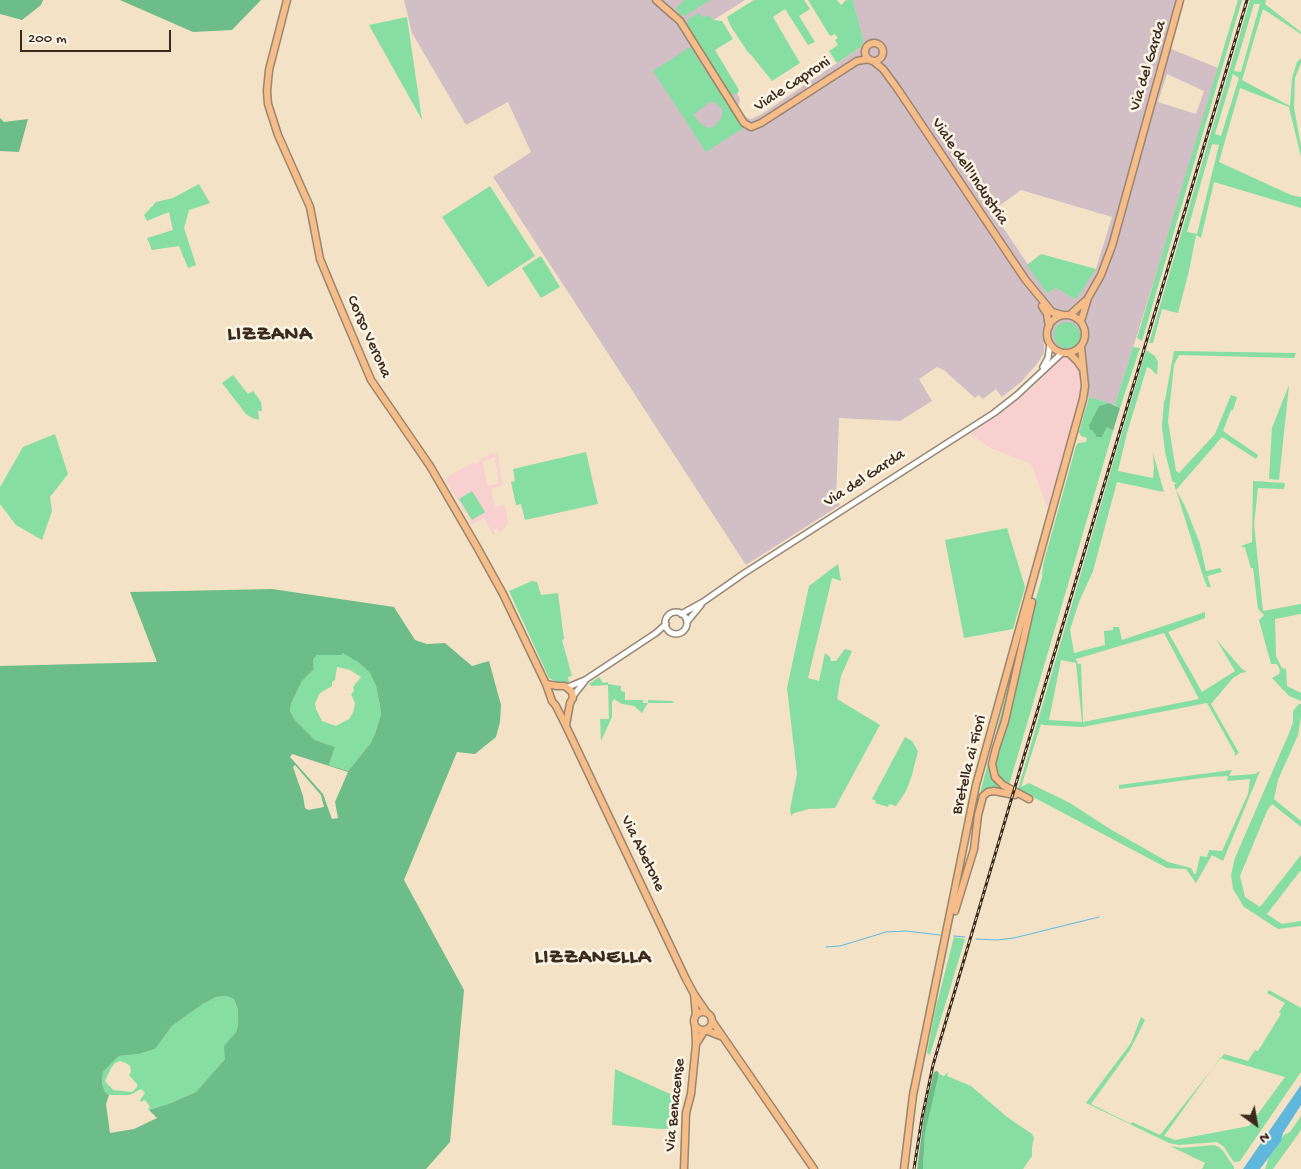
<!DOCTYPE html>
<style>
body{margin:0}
#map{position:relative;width:1301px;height:1169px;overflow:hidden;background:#f3e2c5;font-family:"Gochi Hand",sans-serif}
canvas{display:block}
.north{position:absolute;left:1231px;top:1099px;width:50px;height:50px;-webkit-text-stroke:4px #fcf5e5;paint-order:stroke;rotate:148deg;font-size:14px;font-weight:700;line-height:20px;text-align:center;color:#3b2a1e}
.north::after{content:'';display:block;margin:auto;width:18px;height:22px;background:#3b2a1e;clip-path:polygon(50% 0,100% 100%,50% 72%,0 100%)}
.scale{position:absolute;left:20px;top:30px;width:151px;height:22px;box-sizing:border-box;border:2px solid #3b2a1e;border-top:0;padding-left:6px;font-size:15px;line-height:18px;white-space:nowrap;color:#3b2a1e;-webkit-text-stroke:4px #fcf5e5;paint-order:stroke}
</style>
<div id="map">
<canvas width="1301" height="1169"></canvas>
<div class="north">N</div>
<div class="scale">200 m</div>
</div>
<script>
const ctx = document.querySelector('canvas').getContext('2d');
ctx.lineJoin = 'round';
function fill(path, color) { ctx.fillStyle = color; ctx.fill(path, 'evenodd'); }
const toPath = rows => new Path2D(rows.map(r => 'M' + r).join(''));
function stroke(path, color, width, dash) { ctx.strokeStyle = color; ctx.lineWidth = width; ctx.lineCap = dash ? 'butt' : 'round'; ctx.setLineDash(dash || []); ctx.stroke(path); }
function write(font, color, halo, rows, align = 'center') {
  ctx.font = font + ' "Gochi Hand",sans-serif'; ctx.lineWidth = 5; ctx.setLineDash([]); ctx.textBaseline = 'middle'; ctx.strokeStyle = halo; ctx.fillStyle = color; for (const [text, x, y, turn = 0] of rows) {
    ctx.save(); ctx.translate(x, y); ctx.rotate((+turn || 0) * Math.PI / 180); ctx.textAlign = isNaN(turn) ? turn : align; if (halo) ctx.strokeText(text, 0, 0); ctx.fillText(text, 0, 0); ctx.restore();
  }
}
const built = toPath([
 [1066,357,1075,364,1081,380,1081,395,1048,509,1031,464,989,447,970,434,1032,388,1057,361],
 [492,453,498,455,502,485,491,489,495,507,505,505,508,523,500,533,497,528,493,530,495,534,493,535,484,518,472,524,445,479,472,463,476,464,479,462,480,459],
 [495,457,499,483,487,486,483,461]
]);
const industrial = toPath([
 [404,0,745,0,693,33,730,94,737,94,740,99,738,107,744,117,751,119,762,114,861,47,863,39,853,0,1184,0,1171,49,1218,68,1173,220,1115,405,1081,395,1081,380,1075,364,1071,360,1066,357,1062,358,1054,353,1044,341,1044,353,1036,365,1021,382,1002,397,996,389,983,399,978,395,975,398,944,370,937,367,919,379,932,401,900,421,839,418,836,499,840,505,746,565,493,177,531,152,508,102,466,125,412,33],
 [1167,74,1204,91,1196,114,1158,102],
 [1021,190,1112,217,1096,269,1073,298,1056,288,1047,293,992,211]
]);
const green = toPath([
 [685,0,710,0,686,15,681,16,676,8],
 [754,0,804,0,810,9,799,16,815,42,808,45,785,9,773,17,800,63,772,81,753,57,747,51,730,25,727,17],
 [808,0,837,0,841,5,846,0,853,0,863,39,861,47,837,63,829,51,838,45,835,40,838,38,835,34,830,36],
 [1238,0,1242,0,1142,341,1137,338],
 [1250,0,1266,0,1265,4,1301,32,1301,34,1263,9,1242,80,1290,106,1292,78,1297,62,1301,58,1301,63,1295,78,1294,108,1301,146,1301,157,1289,107,1240,88,1219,162,1291,195,1301,197,1301,208,1214,182,1201,238,1196,235,1189,271,1178,313,1162,309,1153,343,1149,343],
 [1254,4,1260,4,1241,72,1234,71],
 [1233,74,1239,78,1221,136,1215,134],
 [1212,144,1219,145,1197,234,1187,232],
 [699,13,702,17,710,16,713,20,722,21,733,39,715,50,739,90,737,94,730,94,687,24,688,19],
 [407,17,422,120,369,25],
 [690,47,743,128,706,152,653,71],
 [715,102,722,109,722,117,715,126,709,128,702,125,693,115,708,103],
 [199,184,210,203,189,210,184,228,196,265,188,268,179,246,152,250,147,238,173,230,169,212,147,221,144,215,156,202,173,198],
 [490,186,535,256,488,287,442,217],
 [1041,254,1096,269,1077,298,1073,298,1056,288,1047,293,1027,265],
 [541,256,560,287,541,298,522,268],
 '1054 335a13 13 0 1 1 26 0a13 13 0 1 1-26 0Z',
 [1133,347,1140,348,1120,408,1115,405],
 [1146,350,1155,356,1158,362,1157,375,1151,369,1147,367,1127,433,1118,471,1153,478,1154,467,1153,453,1164,492,1117,482,1093,571,1079,602,1070,630,1074,653,1105,645,1104,631,1113,630,1113,627,1119,627,1122,640,1205,612,1205,618,1168,632,1202,692,1235,671,1216,639,1241,668,1247,672,1241,673,1233,678,1211,704,1239,753,1234,756,1235,753,1207,703,1083,727,1043,725,1041,724,1021,787,1029,783,1070,803,1110,829,1168,862,1191,868,1194,874,1196,874,1200,856,1207,857,1209,850,1222,851,1248,794,1250,779,1227,781,1228,776,1210,777,1119,789,1119,785,1232,770,1229,776,1255,774,1260,771,1223,861,1212,855,1196,883,1186,869,1167,868,1018,789],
 [1164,633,1199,699,1083,722,1081,664,1078,664,1076,659],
 [1061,660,1076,663,1082,722,1049,720],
 [1174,351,1296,353,1294,358,1179,355,1174,365,1168,421,1176,471,1179,473,1215,434,1231,395,1237,397,1233,410,1231,410,1223,431,1258,455,1256,459,1222,437,1176,490,1185,506,1200,544,1206,571,1220,568,1222,572,1207,576,1211,587,1207,587,1202,573,1176,490,1174,485,1176,483,1172,481,1171,476,1165,452,1162,426,1164,401,1165,400],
 [233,375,248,394,253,391,261,402,262,411,258,411,259,420,252,418,246,414,222,383],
 [1289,385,1279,480,1269,479,1272,428],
 [1089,397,1109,403,1099,406,1089,425,1092,430,1102,437,1107,427,1113,431,1009,785,1001,779,997,771,995,761,1009,721,1034,605,1042,578,1043,565,1076,446,1078,443,1086,442,1087,438,1081,436,1079,432],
 [55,434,68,474,50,497,52,511,42,540,16,525,0,504,0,487,23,447],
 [586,452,598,504,525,520,521,504,516,505,511,482,515,481,513,469],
 [1253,481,1285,483,1284,489,1258,488,1254,524,1263,611,1301,604,1301,614,1275,619,1276,656,1282,668,1286,669,1287,686,1301,693,1301,701,1289,696,1272,678,1279,674,1280,670,1277,664,1271,664,1259,620,1264,615,1258,609,1253,568,1251,568,1245,548,1241,546,1252,542],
 [472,491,485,512,472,520,459,499],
 [1007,528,1025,587,1013,629,964,638,945,540],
 [838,564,841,581,832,578,808,678,819,681,825,653,830,657,831,661,836,661,845,649,852,651,841,676,837,699,880,725,835,808,809,809,794,813,791,816,790,809,797,774,787,688,809,586],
 [532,581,537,582,541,595,558,593,564,639,562,640,572,676,568,677,569,682,557,682,549,678,509,591],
 [343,653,348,654,358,662,370,673,376,686,380,706,381,714,375,734,370,744,348,771,329,765,335,747,315,740,295,720,290,711,291,704,302,681,314,669,313,660,317,655,341,655],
 [337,667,350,670,361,677,353,687,354,691,351,694,355,703,353,713,349,719,336,726,322,721,316,709,315,703,320,693,332,686,332,682,335,680],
 [1016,657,1006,710,990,768,992,776,1003,790,987,789,983,792,979,797],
 [599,677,603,683,608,682,608,684,621,686,621,691,625,692,625,700,643,700,643,703,648,703,648,700,672,701,674,703,648,703,642,713,634,706,622,704,614,699,612,702,612,717,601,741,600,719,609,719,608,685,591,686,589,684],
 [1299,704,1301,704,1301,717,1298,735,1278,780,1274,799,1301,821,1301,827,1272,804,1267,811,1240,876,1245,897,1260,907,1301,855,1301,870,1267,914,1282,924,1301,921,1301,926,1278,929,1244,907,1233,889,1231,875,1235,858,1290,731,1293,722,1293,711],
 [905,737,912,741,918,751,912,775,906,791,896,806,889,804,888,807,875,803,876,801,872,799],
 [954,937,965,939,930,1055,927,1053,935,1011],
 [1269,990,1301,1008,1301,1072,1240,1161,1236,1162,1233,1161,1224,1147,1217,1142,1179,1145,1169,1143,1086,1103,1131,1043,1141,1017,1145,1020,1130,1050,1091,1104,1131,1124,1132,1122,1160,1135,1224,1054,1248,1061,1255,1050,1258,1051,1281,1014,1279,1012,1285,1003,1267,993],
 [1220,1058,1285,1077,1249,1126,1175,1140,1164,1136],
 [226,996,234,999,238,1010,238,1025,236,1032,232,1039,225,1059,196,1092,171,1103,149,1110,148,1109,150,1107,145,1100,141,1102,140,1100,145,1093,141,1089,130,1095,109,1095,105,1092,102,1084,103,1072,119,1056,139,1054,155,1049,172,1026,203,1004,216,997],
 [120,1061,126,1063,130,1066,131,1072,129,1075,137,1084,137,1087,132,1092,113,1090,105,1081,111,1068,115,1063],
 [615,1069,679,1098,674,1112,675,1128,662,1129,612,1125],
 [948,1072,947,1076,971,1086,1007,1117,1032,1134,1034,1138,1032,1147,1032,1156,1023,1169,923,1169,925,1133,935,1085,939,1074,944,1076],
 [1301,1116,1301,1129,1299,1133,1273,1169,1265,1169,1269,1157,1284,1135,1290,1132],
 [1214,1145,1219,1147,1223,1151,1234,1167,1234,1169,1202,1169,1205,1163,1170,1146,1181,1148]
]);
const forest = toPath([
 [0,0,43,0,41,5,22,20,0,14],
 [120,0,261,0,232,30,193,32],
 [0,118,4,122,28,119,19,152,0,151],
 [1109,403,1120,408,1113,431,1107,427,1102,437,1097,437,1092,430,1090,430,1089,425,1099,406],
 [272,589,394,607,415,640,427,644,445,643,472,666,489,661,501,705,500,722,496,737,475,754,457,752,404,880,464,990,450,1142,426,1169,0,1169,0,666,157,662,130,592],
 [343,653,358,662,370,673,376,686,380,706,381,714,375,734,370,744,348,771,329,765,335,747,315,740,295,720,290,711,291,704,302,681,314,669,313,660,317,655,342,655],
 [292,754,348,772,335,802,338,818,332,819,323,794,290,757],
 [295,765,321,795,324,807,308,810,305,808,303,796,293,767],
 [226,996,234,999,238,1010,238,1025,236,1032,224,1046,225,1059,196,1092,171,1103,149,1110,157,1118,134,1129,110,1133,106,1104,109,1095,105,1092,102,1084,103,1072,119,1056,139,1054,155,1049,172,1026,203,1004,216,997],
 [937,1071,939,1073,925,1133,923,1169,917,1169,925,1110,934,1072]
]);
const water = toPath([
 [1301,1085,1301,1105,1283,1133,1281,1141,1260,1169,1243,1169]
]);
const stream = toPath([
 [954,936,965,937],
 [976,939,997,940,1014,938,1099,917],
 [826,947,840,946,886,932,906,931,940,935]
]);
const minor = toPath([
 [1043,367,1048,358,1050,344],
 '665 623a11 11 0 1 1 22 0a11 11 0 1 1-22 0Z',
 [681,614,703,602,743,574,994,413,1017,395,1062,353],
 [687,622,701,605],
 [568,687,585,680,656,633,666,624],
 [573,696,585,681]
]);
const major = toPath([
 [287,0,269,70,267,91,268,104,278,135,310,207,320,259,332,288,371,380,430,466,477,547,503,594,546,684,552,701,556,706,566,726,686,979,694,994,707,1013],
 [656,0,680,21,744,123,751,127,761,123,857,61,869,59],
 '865 52a9 9 0 1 1 18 0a9 9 0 1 1-18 0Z',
 [873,61,883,69,897,88,1025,279,1052,312,1063,315],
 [1042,306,1047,314,1049,327],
 '1047 334a19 19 0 1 1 38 0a19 19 0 1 1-38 0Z',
 [1070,315,1085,301],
 [1081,321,1088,298,1101,275,1112,246,1180,0],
 [1069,353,1077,361,1082,368],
 [546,684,557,686,565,686,572,692,573,698,570,703,566,725],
 [1029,799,1003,785,995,777,992,764,996,748,1005,721,1032,602],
 [955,911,974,849,978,815,983,796,988,792,994,791,1015,795],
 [694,994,696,1015],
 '694 1021a9 9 0 1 1 18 0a9 9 0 1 1-18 0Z',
 [712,1021,814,1169],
 [696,1044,705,1030,723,1037],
 [684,1169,686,1113,691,1094,696,1044,695,1025],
 [904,1169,913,1095,976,785,1083,399,1085,386,1081,347]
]);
const rail = toPath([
 [914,1169,922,1118,933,1065,1247,0]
]);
const streetNames = [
 ["Via del Garda",1149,66,-73],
 ["Viale Caproni",793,85,-33],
 ["Viale dell'Industria",969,172,56],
 ["Corso Verona",368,337,66],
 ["Via del Garda",865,479,-33],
 ["Bretella ai Fiori",970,765,-76],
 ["Via Abetone",642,854,64],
 ["Via Benacense",676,1105,-84]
];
const districtNames = [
 ["LIZZANA",270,336],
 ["LIZZANELLA",593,959]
];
fill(built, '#f7d0cf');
fill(industrial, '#d2bec5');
fill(green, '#87dea2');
fill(forest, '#6dbd88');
fill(water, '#5fb8dc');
stroke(stream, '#5fb8dc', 1);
stroke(minor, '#978672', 8);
stroke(major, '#978672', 9);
stroke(minor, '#fff', 5);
stroke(major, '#f7bd88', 6);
stroke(rail, '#3b2a1e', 3);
stroke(rail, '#fcf5e5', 1, [4]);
write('16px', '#3b2a1e', '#fcf5e5', streetNames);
ctx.letterSpacing = '1px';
write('bold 21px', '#3b2a1e', '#fcf5e5', districtNames);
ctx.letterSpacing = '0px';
</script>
